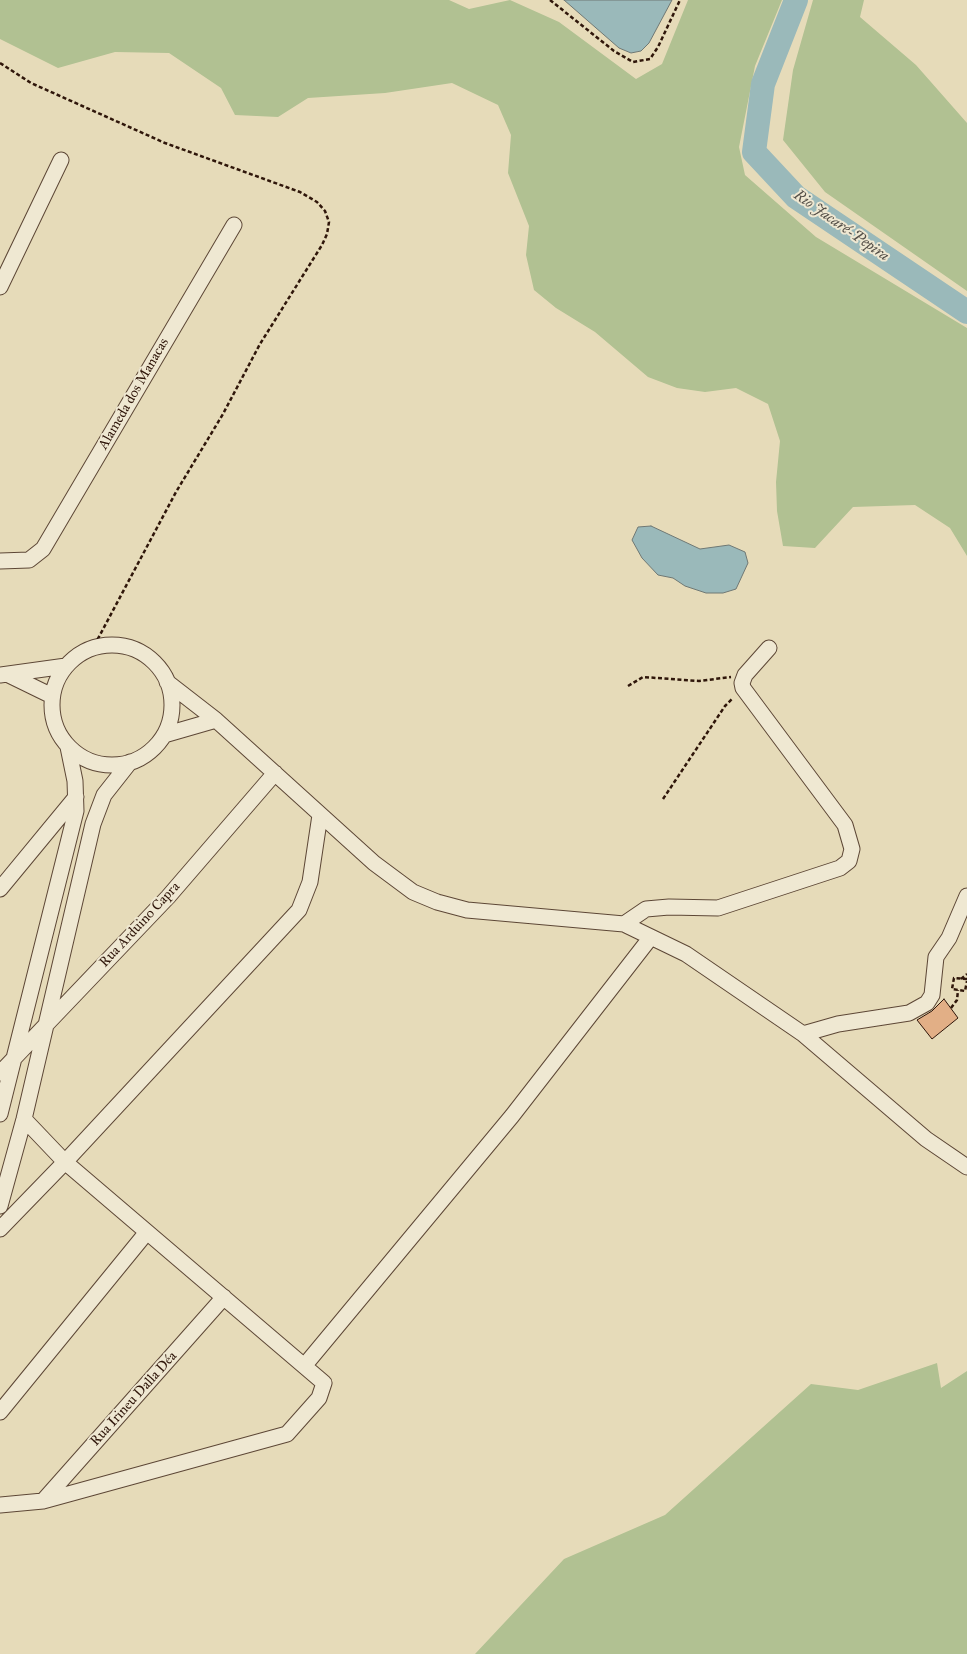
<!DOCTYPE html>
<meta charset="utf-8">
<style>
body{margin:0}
canvas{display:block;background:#e6dbb9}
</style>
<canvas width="967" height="1654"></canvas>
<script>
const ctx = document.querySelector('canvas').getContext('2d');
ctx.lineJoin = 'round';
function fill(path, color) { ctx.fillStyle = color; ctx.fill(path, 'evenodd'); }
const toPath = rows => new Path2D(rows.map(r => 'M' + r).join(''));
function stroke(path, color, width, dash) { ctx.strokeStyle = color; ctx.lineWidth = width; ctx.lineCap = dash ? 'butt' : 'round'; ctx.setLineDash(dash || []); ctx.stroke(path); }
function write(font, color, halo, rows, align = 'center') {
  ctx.font = font + ' "IM FELL Great Primer",serif'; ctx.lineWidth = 4; ctx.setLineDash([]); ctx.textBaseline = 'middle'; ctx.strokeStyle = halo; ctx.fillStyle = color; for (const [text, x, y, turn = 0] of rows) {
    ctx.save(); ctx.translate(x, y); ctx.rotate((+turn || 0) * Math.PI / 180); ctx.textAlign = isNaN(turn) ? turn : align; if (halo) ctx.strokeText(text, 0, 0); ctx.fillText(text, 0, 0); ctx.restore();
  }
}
const green = toPath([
 [0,0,449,0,469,9,510,0,559,22,636,79,662,64,688,0,782,0,755,66,739,147,745,175,816,237,967,328,967,556,950,528,915,505,853,507,815,548,783,546,777,511,776,482,780,441,768,404,736,388,705,392,677,388,648,377,595,332,556,308,534,290,526,255,529,226,508,173,511,135,498,105,452,83,385,93,308,98,278,117,235,115,221,88,169,53,115,52,58,68,0,39],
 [813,0,864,0,860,17,916,65,967,123,967,291,825,192,783,140,793,70],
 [937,1363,941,1388,967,1371,967,1654,475,1654,564,1559,665,1515,811,1384,858,1390]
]);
const water = toPath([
 [564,0,672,0,649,43,641,51,631,53,619,48,564,0],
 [651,526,700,549,729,545,745,552,748,563,736,589,723,593,706,593,685,586,673,578,658,575,642,558,632,540,638,527,651,526]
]);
const river = toPath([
 [796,0,763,84,754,152,796,197,967,312]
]);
const building = toPath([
 [944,999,958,1018,932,1039,917,1020,932,1011,944,999]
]);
const path = toPath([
 [550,0,614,51,633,62,650,59,658,47,680,0],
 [0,63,31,83,165,143,300,192,317,202,325,211,329,222,327,234,322,245,260,344,223,414,176,492,93,648],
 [628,686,643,677,699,681,731,677],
 [663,799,725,706,733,698],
 [961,979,967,974],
 [967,979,954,978,952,989,965,991,967,981],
 [951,1008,957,1000,958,990]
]);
const minor = toPath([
 [0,287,61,160],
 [0,561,29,560,43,549,234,225],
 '52 705a60 60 0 1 1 120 0a60 60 0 1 1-120 0Z',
 [0,675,66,666],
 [9,675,52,696],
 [167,682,216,720,374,863,413,892,437,902,467,910,624,924,686,954,803,1034,926,1139,967,1167],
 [164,735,216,720],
 [0,889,76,797],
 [624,924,646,909,669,907,718,908,840,868,849,861,852,849,845,825,743,688,742,683,745,675,769,648],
 [803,1034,838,1024,909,1013,927,1003,932,995,936,957,949,938,967,896],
 [0,1073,168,897,275,773],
 [0,1114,76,811,75,781,68,747],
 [0,1206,24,1119,93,824,104,795,130,762],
 [0,1229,65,1162,299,910,310,882,320,815],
 [305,1365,512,1116,651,937],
 [0,1412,147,1232],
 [43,1501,224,1297],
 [0,1505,43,1501,287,1434,319,1398,324,1383,65,1162,24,1119]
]);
const streetNames = [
 ["Alameda dos Manacas",134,394,-60],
 ["Rua Arduino Capra",140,925,-47],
 ["Rua Irineu Dalla Déa",134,1399,-48]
];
const waterNames = [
 ["Rio Jacaré-Pepira",841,226,35]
];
fill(green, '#b1c192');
fill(water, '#9ab9ba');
stroke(water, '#6f7874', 1);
stroke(river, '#9ab9ba', 24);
fill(building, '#e2af86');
stroke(building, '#2f160a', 1);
stroke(minor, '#5d4736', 17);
stroke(path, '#2f160a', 2.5, [4, 2.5]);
stroke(minor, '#efe8d2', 15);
write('14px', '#2f160a', '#efe8d2', streetNames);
write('italic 15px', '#544f48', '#efe8d2', waterNames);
</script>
